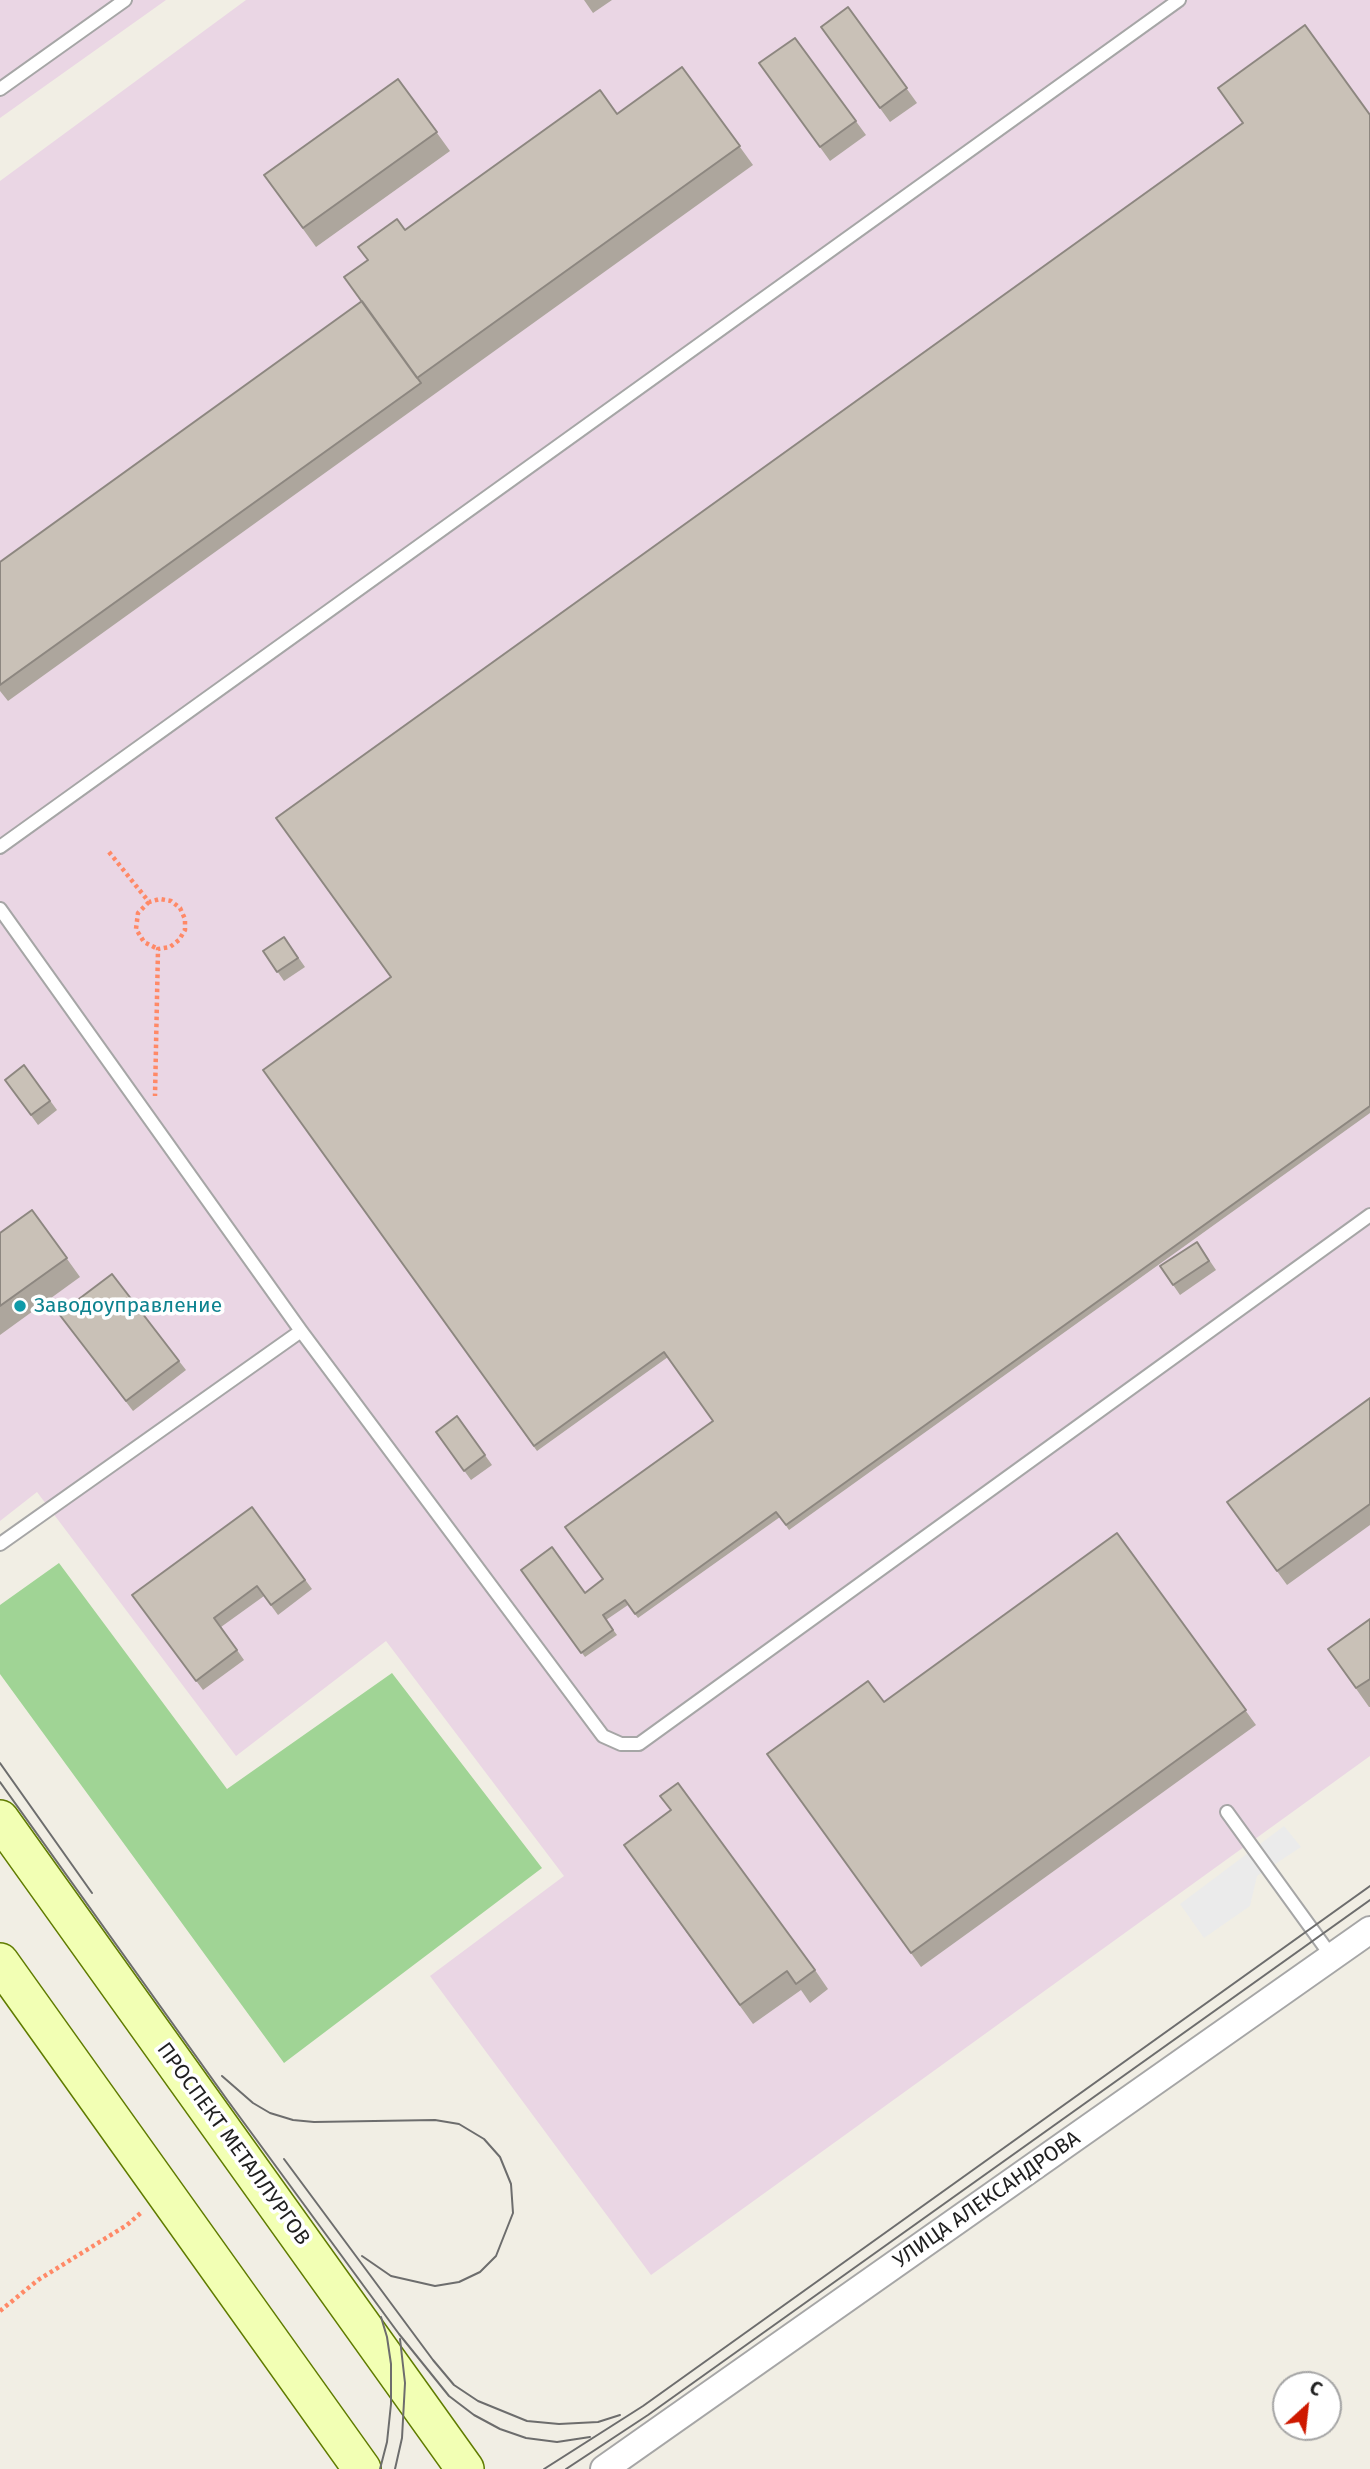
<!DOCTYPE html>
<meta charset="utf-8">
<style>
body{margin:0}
#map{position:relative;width:1370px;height:2469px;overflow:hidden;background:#f1eee4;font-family:"Fira Sans",sans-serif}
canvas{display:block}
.north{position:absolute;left:1272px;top:2371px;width:70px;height:70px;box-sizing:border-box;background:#fff;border:2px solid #a5a5a5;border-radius:50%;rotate:27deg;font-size:19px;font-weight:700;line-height:28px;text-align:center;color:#1f1f1f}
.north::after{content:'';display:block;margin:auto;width:24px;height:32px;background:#ce1900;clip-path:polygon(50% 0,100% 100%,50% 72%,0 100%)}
</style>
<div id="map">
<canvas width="1370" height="2469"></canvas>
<div class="north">С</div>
</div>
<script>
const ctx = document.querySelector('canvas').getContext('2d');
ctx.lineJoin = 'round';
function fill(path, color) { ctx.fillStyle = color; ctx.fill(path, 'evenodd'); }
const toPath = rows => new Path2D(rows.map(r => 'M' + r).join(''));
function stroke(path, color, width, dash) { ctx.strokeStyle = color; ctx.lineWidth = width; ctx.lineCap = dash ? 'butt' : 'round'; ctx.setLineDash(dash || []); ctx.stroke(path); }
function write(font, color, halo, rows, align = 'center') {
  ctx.font = font + ' "Fira Sans",sans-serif'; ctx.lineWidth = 7; ctx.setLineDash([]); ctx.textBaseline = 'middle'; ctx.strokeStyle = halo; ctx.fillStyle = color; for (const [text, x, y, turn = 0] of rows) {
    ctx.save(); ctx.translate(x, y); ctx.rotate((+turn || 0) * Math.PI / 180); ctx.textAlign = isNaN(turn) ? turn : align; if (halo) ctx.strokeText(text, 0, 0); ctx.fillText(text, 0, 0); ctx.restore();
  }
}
const industrial = toPath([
 [0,0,166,0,0,118],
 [246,0,1370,0,1370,1756,651,2275,430,1976,564,1876,386,1641,236,1756,37,1492,0,1521,0,181]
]);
const forest = toPath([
 [59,1563,227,1789,392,1673,542,1868,284,2063,0,1674,0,1605]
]);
const parking = toPath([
 [1284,1826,1301,1847,1257,1876,1250,1906,1204,1938,1180,1904]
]);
const path = toPath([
 [109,852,149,902,160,899,171,901,180,908,185,919,185,930,179,940,170,947,158,949,155,1096],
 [149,902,138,913,136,929,144,942,158,949],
 [0,2311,38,2280,127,2225,143,2211]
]);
const lane = toPath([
 [0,89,125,0],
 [0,847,1179,0],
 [0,909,301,1331,603,1736,621,1744,639,1744,1370,1215],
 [0,1544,301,1331],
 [1227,1812,1332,1957]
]);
const street = toPath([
 [604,2469,1370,1930]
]);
const secondary = toPath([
 [0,1819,465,2469],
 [0,1962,362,2469]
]);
const tram = toPath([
 [0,1763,92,1893],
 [0,1782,228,2101,399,2334,449,2396,474,2415,500,2429,526,2438,557,2442,590,2437],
 [222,2076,253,2103,270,2113,293,2120,314,2122,435,2120,459,2124,484,2139,500,2157,511,2184,513,2213,496,2256,480,2272,459,2282,435,2286,391,2276,362,2256],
 [284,2159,433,2360,454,2385,478,2401,527,2421,559,2424,598,2422,620,2415],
 [380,2469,387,2442,391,2404,391,2364,387,2337,381,2317],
 [395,2469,402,2438,405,2383,400,2339],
 [544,2469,643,2406,1370,1886],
 [566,2469,648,2415,1370,1900]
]);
const wall = toPath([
 [584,0,612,0,593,13],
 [848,7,917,103,890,122,821,27],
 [795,38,866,135,830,161,759,63],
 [682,67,753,165,8,701,0,691,0,562,362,301,368,260,358,247,405,230,617,114],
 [398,79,450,151,316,247,264,175],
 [1370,115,1370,1113,789,1530,780,1517,638,1618,628,1605,606,1620,617,1635,585,1657,521,1570,585,1593,603,1580,713,1421,668,1357,537,1451,263,1070,391,977],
 [284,937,305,967,284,981,263,951],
 [24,1065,57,1110,38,1125,5,1080],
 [32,1210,80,1277,0,1335,0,1233],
 [1197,1242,1216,1270,1180,1295,1160,1266],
 [59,1314,179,1361,186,1370,133,1411],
 [1370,1398,1370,1525,1287,1585,1227,1502],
 [457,1416,492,1465,471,1480,436,1432],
 [252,1507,312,1589,278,1615,264,1596,221,1627,244,1660,203,1690,132,1595],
 [1117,1533,1256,1725,921,1967,767,1754,884,1702],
 [1370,1619,1370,1707,1369,1707,1328,1649],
 [637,1864,815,1970,828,1989,810,2003,801,1990,753,2024]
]);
const building = toPath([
 [848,7,907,88,880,108,821,27,848,7],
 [1305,25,1370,115,1370,1106,786,1525,776,1512,635,1614,625,1600,603,1615,613,1630,581,1653,521,1570,552,1547,585,1593,603,1579,565,1527,713,1421,664,1352,534,1446,263,1070,391,977,276,818,1243,123,1218,88,1305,25],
 [795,38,856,121,820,147,759,63,795,38],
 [682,67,740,146,417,378,344,277,368,260,358,247,397,219,405,230,600,90,617,114,682,67],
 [398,79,437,132,303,228,264,175,398,79],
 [362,301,421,383,0,685,0,562,362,301],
 [284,937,298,958,277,972,263,951,284,937],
 [24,1065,50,1101,31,1115,5,1080,24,1065],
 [32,1210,67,1258,0,1306,0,1233,32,1210],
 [1197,1242,1209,1261,1173,1285,1160,1266,1197,1242],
 [112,1274,179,1361,126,1401,59,1314,112,1274],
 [1370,1398,1370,1504,1277,1571,1227,1502,1370,1398],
 [457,1416,485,1455,464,1471,436,1432,457,1416],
 [252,1507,305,1580,271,1605,257,1586,214,1618,237,1650,196,1681,132,1595,252,1507],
 [1117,1533,1246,1710,911,1953,767,1754,868,1681,884,1702,1117,1533],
 [1370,1619,1370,1679,1356,1688,1328,1649,1370,1619],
 [678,1783,815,1970,796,1984,787,1971,740,2005,624,1845,671,1810,660,1796,678,1783]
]);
const markers = [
 [20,1306,7,"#0f9aa8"]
];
const cultureNames = [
 ["Заводоуправление",34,1306]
];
const streetNames = [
 ["ПРОСПЕКТ МЕТАЛЛУРГОВ",233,2144,54],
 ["УЛИЦА АЛЕКСАНДРОВА",987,2200,-35]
];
fill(industrial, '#ead6e4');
fill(forest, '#a0d495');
fill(parking, '#ebebeb');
stroke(lane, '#a6a6a6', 16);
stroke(street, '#a6a6a6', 30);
stroke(secondary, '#607c00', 40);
stroke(path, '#ff8967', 4.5, [3.5, 3.5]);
stroke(lane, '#fff', 12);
stroke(street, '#fff', 26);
stroke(secondary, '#f2ffb4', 37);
stroke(tram, '#6d6d6d', 2);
fill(wall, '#ada69d');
fill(building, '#c9c1b7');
stroke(building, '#8d8780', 2);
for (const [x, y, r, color] of markers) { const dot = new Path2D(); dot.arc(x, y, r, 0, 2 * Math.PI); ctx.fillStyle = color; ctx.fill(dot); stroke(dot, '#fff', 2.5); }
write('21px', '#0d838f', '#fff', cultureNames, 'left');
write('21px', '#1f1f1f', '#fff', streetNames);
</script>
